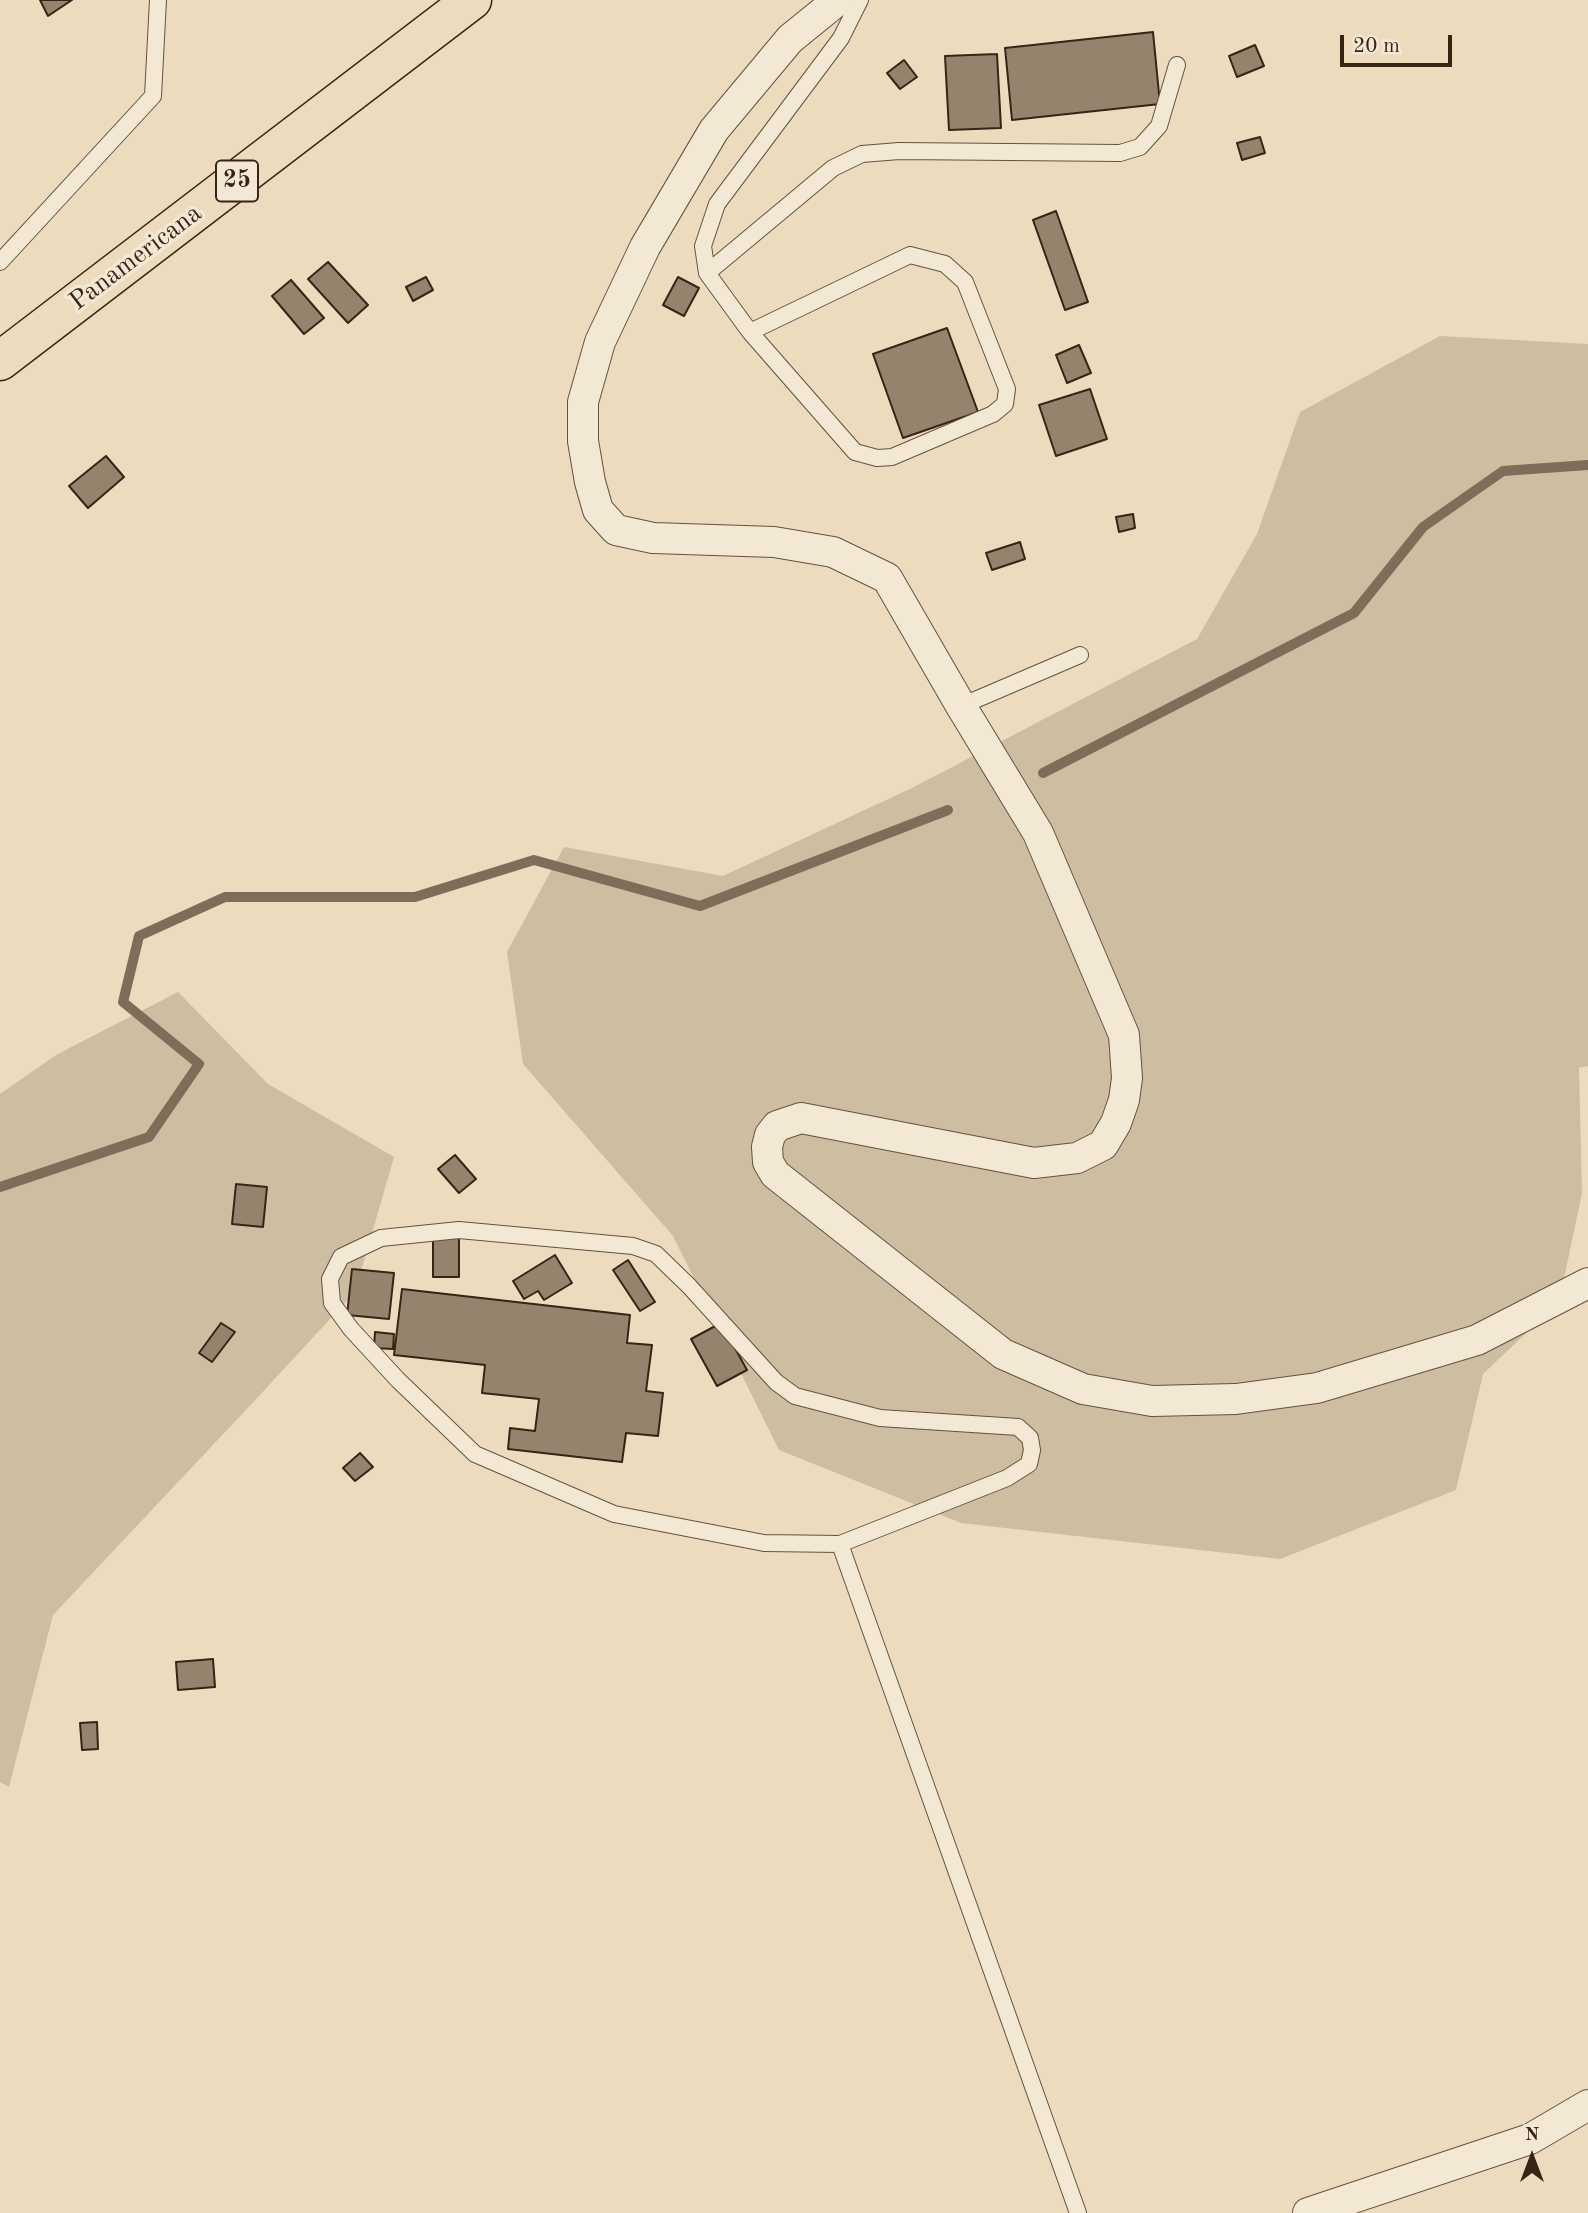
<!DOCTYPE html>
<style>
body{margin:0}
#map{position:relative;width:1588px;height:2213px;overflow:hidden;background:#ecdcbd;font-family:"Old Standard TT",serif}
canvas{display:block}
.north{position:absolute;left:1497px;top:2122px;width:70px;height:70px;-webkit-text-stroke:5px #f3e8d4;paint-order:stroke;rotate:0deg;font-size:19px;font-weight:700;line-height:28px;text-align:center;color:#372416}
.north::after{content:'';display:block;margin:auto;width:24px;height:32px;background:#372416;clip-path:polygon(50% 0,100% 100%,50% 72%,0 100%)}
.scale{position:absolute;left:1340px;top:35px;width:112px;height:32px;box-sizing:border-box;border:4px solid #372416;border-top:0;padding-left:9px;font-size:21px;line-height:24px;white-space:nowrap;color:#372416;-webkit-text-stroke:5px #f3e8d4;paint-order:stroke}
</style>
<div id="map">
<canvas width="1588" height="2213"></canvas>
<div class="north">N</div>
<div class="scale">20 m</div>
</div>
<script>
const ctx = document.querySelector('canvas').getContext('2d');
ctx.lineJoin = 'round';
function fill(path, color) { ctx.fillStyle = color; ctx.fill(path, 'evenodd'); }
const toPath = rows => new Path2D(rows.map(r => 'M' + r).join(''));
function stroke(path, color, width, dash) { ctx.strokeStyle = color; ctx.lineWidth = width; ctx.lineCap = dash ? 'butt' : 'round'; ctx.setLineDash(dash || []); ctx.stroke(path); }
function write(font, color, halo, rows, align = 'center') {
  ctx.font = font + ' "Old Standard TT",serif'; ctx.lineWidth = 7; ctx.setLineDash([]); ctx.textBaseline = 'middle'; ctx.strokeStyle = halo; ctx.fillStyle = color; for (const [text, x, y, turn = 0] of rows) {
    ctx.save(); ctx.translate(x, y); ctx.rotate((+turn || 0) * Math.PI / 180); ctx.textAlign = isNaN(turn) ? turn : align; if (halo) ctx.strokeText(text, 0, 0); ctx.fillText(text, 0, 0); ctx.restore();
  }
}
const green = toPath([
 [1440,336,1588,344,1588,1066,1579,1068,1582,1193,1559,1302,1483,1374,1456,1490,1280,1559,961,1523,779,1450,673,1236,523,1064,507,952,564,847,723,876,912,788,1197,639,1257,534,1300,412],
 [178,992,268,1084,394,1157,355,1292,258,1397,53,1615,9,1787,0,1782,0,1094,56,1055]
]);
const stream = toPath([
 [1043,773,1354,613,1423,527,1503,471,1588,465],
 [0,1187,149,1137,199,1064,123,1002,139,936,225,897,415,897,534,860,700,906,948,810]
]);
const building = toPath([
 [40,0,72,0,48,16,40,0],
 [1153,32,1160,104,1012,120,1005,48,1153,32],
 [1255,45,1264,66,1237,77,1229,56,1255,45],
 [997,54,1001,128,949,130,945,56,997,54],
 [904,60,917,77,900,89,887,73,904,60],
 [1260,137,1265,153,1242,160,1237,143,1260,137],
 [1056,211,1088,302,1065,310,1033,220,1056,211],
 [328,262,368,305,348,323,308,279,328,262],
 [426,277,433,290,413,301,406,287,426,277],
 [678,277,699,288,684,316,663,305,678,277],
 [291,280,324,318,304,334,272,296,291,280],
 [947,328,978,412,903,438,873,354,947,328],
 [1079,345,1091,373,1067,383,1056,355,1079,345],
 [1090,389,1107,439,1056,456,1039,405,1090,389],
 [106,456,124,477,88,508,69,486,106,456],
 [1133,514,1135,528,1119,532,1116,517,1133,514],
 [1020,542,1025,559,992,570,986,553,1020,542],
 [455,1155,476,1179,459,1193,438,1169,455,1155],
 [236,1184,267,1187,263,1227,232,1224,236,1184],
 [433,1237,459,1237,459,1277,433,1277,433,1237],
 [555,1255,572,1283,544,1300,538,1291,524,1299,513,1281,555,1255],
 [628,1260,655,1302,640,1311,613,1270,628,1260],
 [352,1269,394,1273,389,1319,347,1315,352,1269],
 [402,1289,630,1315,627,1343,652,1345,646,1391,663,1393,658,1436,626,1433,622,1462,508,1449,510,1428,535,1431,539,1399,482,1393,485,1365,394,1355,402,1289],
 [221,1323,235,1332,212,1362,199,1353,221,1323],
 [721,1323,747,1370,717,1386,691,1339,721,1323],
 [375,1332,394,1334,393,1349,374,1348,375,1332],
 [360,1453,373,1467,355,1481,343,1468,360,1453],
 [213,1659,215,1687,178,1690,176,1662,213,1659],
 [97,1722,98,1749,82,1750,80,1723,97,1722]
]);
const lane = toPath([
 [0,262,153,96,158,0],
 [707,273,833,168,862,154,899,151,1120,153,1140,147,1159,126,1177,65],
 [750,332,910,255,945,264,965,282,1007,389,1005,404,993,414,892,457,877,458,855,452,750,332,707,273,703,246,717,204,841,38,860,0],
 [961,706,1080,655],
 [840,1544,1007,1478,1029,1464,1032,1450,1030,1438,1018,1427,880,1418,795,1396,776,1382,689,1286,656,1254,633,1246,459,1230,381,1238,341,1257,330,1279,332,1303,351,1329,398,1380,475,1454,614,1514,764,1543,840,1544,1078,2213]
]);
const street = toPath([
 [838,0,790,39,714,130,645,247,600,342,583,402,583,441,590,482,598,510,616,530,653,538,774,542,833,552,887,578,961,706,1038,833,1124,1035,1127,1078,1124,1100,1116,1123,1103,1145,1077,1158,1034,1163,801,1118,777,1126,770,1135,767,1147,768,1162,775,1174,1003,1354,1083,1389,1152,1401,1236,1399,1317,1388,1477,1340,1588,1283],
 [1308,2213,1530,2139,1588,2105]
]);
const primary = toPath([
 [0,361,472,0]
]);
const shields = [
 [237,181,42]
];
const shieldNames = [
 ["25",237,181]
];
const streetNames = [
 ["Panamericana",136,258,-37]
];
fill(green, '#cdbda1');
stroke(stream, '#7e6d58', 10);
fill(building, '#95846d');
stroke(building, '#372416', 2);
stroke(lane, '#645240', 18);
stroke(street, '#645240', 32);
stroke(primary, '#372416', 41);
stroke(lane, '#f3e8d4', 16);
stroke(street, '#f3e8d4', 30);
stroke(primary, '#ecdcbd', 38);
for (const [x, y, w] of shields) { const box = new Path2D(); box.roundRect(x - w / 2, y - 20.5, w, 41, 5); ctx.fillStyle = '#f3e8d4'; ctx.fill(box); stroke(box, '#372416', 2); }
write('bold 24px', '#372416', null, shieldNames);
write('26px', '#372416', '#f3e8d4', streetNames);
</script>
